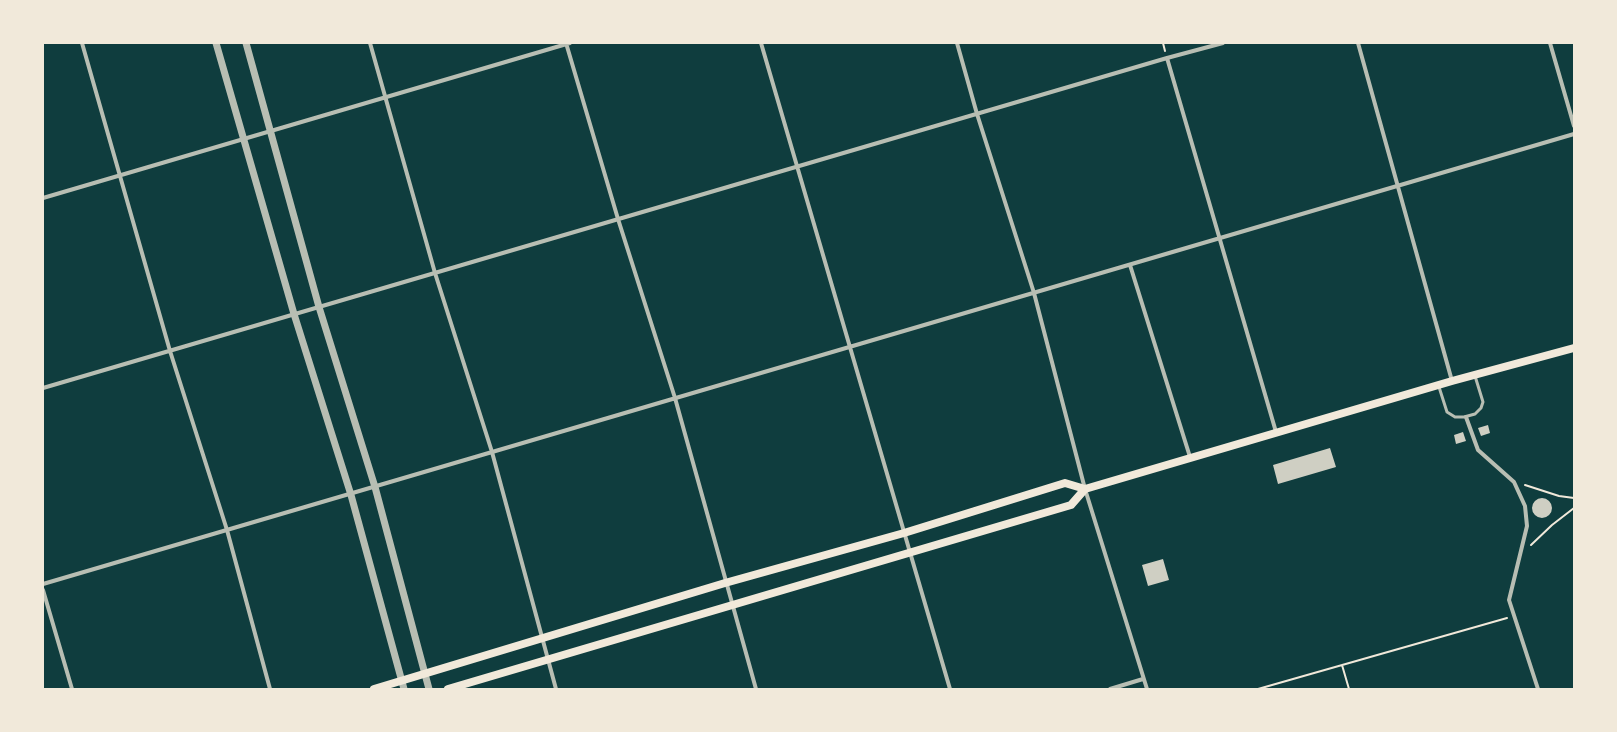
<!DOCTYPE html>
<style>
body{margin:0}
#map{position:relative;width:1617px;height:732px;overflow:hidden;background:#0f3d3e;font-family:"DM Sans",sans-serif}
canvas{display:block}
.frame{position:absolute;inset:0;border:44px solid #f1e9da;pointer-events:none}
</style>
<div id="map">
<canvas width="1617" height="732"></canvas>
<div class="frame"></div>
</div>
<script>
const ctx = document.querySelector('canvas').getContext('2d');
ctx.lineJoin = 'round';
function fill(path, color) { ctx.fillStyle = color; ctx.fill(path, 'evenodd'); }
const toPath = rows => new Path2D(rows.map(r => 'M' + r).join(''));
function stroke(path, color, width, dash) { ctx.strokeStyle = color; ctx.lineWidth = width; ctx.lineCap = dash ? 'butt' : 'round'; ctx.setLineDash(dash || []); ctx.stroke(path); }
const building = toPath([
 [1488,425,1490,433,1481,436,1478,428],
 [1463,432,1466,441,1456,444,1454,435],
 [1330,448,1336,467,1278,484,1273,465],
 '1532 508a10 10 0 1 1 20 0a10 10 0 1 1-20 0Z',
 [1163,559,1169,580,1148,586,1142,565]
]);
const path = toPath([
 [1163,43,1165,51],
 [1525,485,1559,496,1574,498],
 [1531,545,1552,525,1574,508],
 [1342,665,1349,689],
 [1258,689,1507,618]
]);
const service = toPath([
 [1439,387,1447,412,1455,417,1464,417,1475,414,1481,408,1483,402,1475,376]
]);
const minor = toPath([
 [82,43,170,351,227,530,270,689],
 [370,43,435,273,492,452,556,689],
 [566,43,618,219,675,398,756,689],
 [761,43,950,689],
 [957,43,977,114,1034,293,1085,489,1147,689],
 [1358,43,1452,381],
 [1550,43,1574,126],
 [1167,58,1276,432],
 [43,198,570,43],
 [1130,265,1190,457],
 [43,388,1167,58,1223,43],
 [1466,417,1478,450,1514,482,1525,506,1527,526,1509,600,1538,689],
 [43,584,1574,134],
 [43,590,72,689],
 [1110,689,1143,679]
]);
const tertiary = toPath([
 [216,43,294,314,351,495,404,689],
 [246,43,319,307,375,487,429,689]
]);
const secondary = toPath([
 [374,689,725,583,904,533,1065,483,1085,489],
 [448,689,1071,505,1085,489,1452,381,1574,348]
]);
fill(building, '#cfcfc3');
stroke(path, '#f1e9da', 2);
stroke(service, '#b8beb3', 3);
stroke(minor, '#b8beb3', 4);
stroke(tertiary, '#b8beb3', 7);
stroke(secondary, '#f1e9da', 8);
</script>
